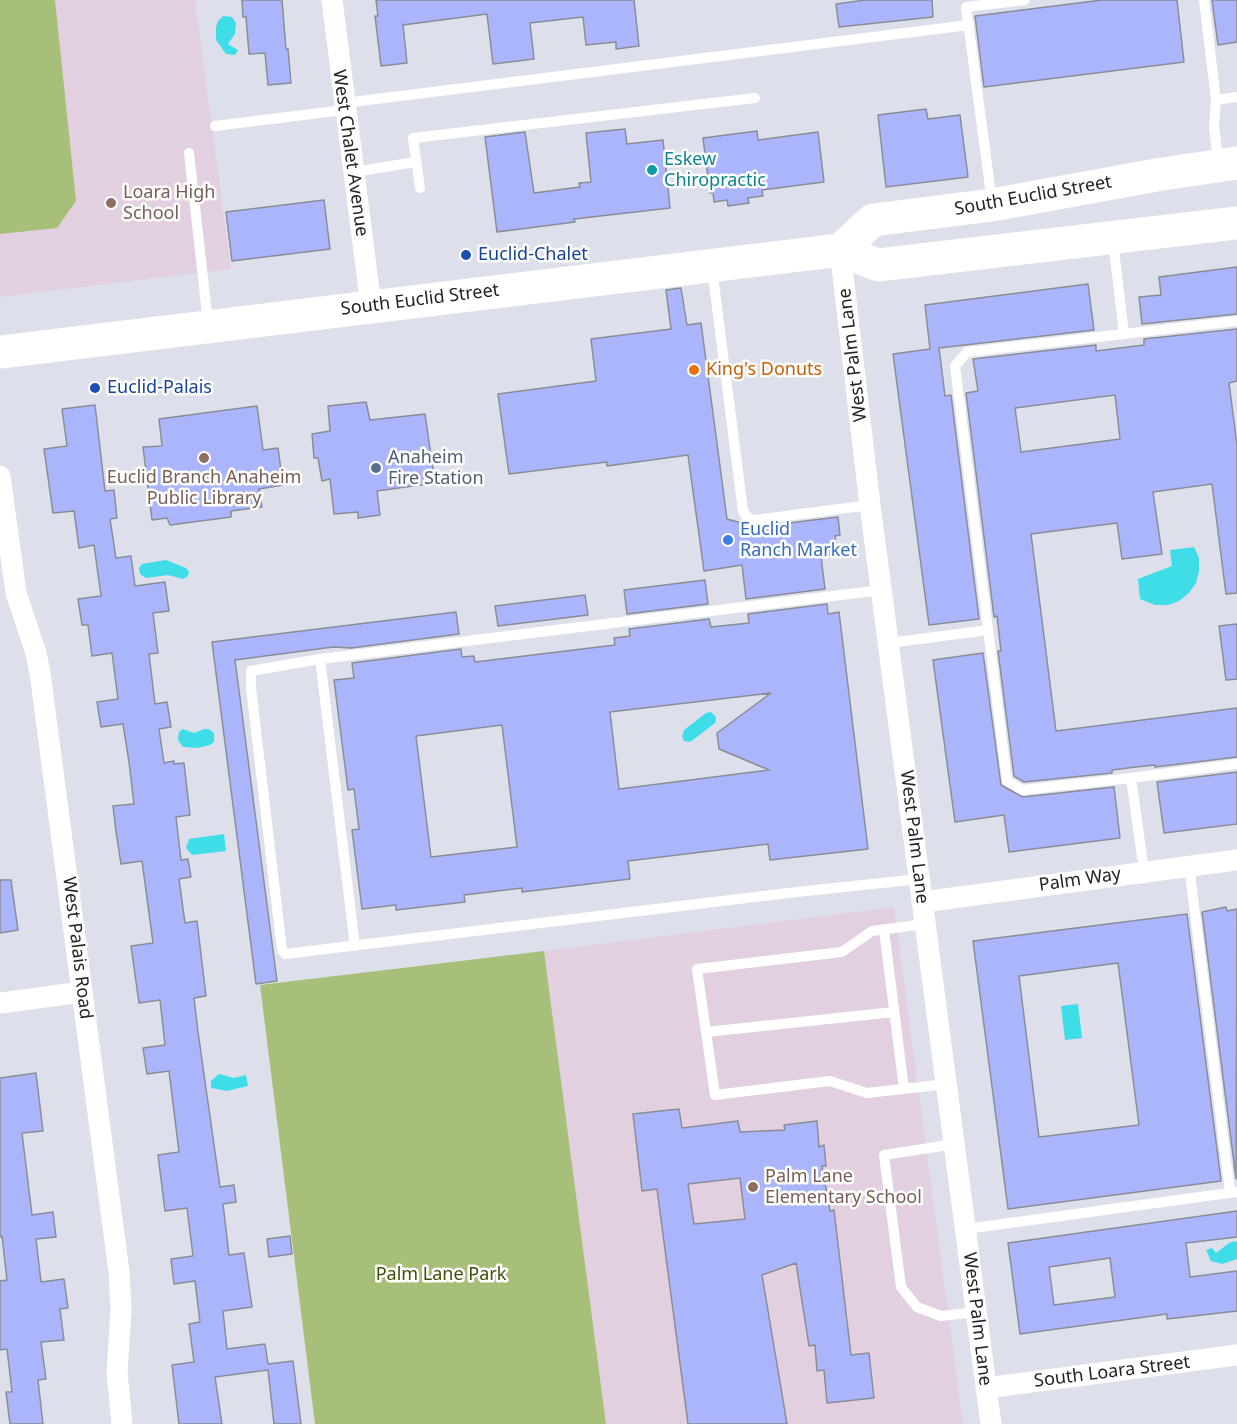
<!DOCTYPE html>
<style>
body{margin:0}
canvas{display:block;background:#dde0eb}
</style>
<canvas width="1237" height="1424"></canvas>
<script>
const ctx = document.querySelector('canvas').getContext('2d');
ctx.lineJoin = 'round';
function fill(path, color) { ctx.fillStyle = color; ctx.fill(path, 'evenodd'); }
const toPath = rows => new Path2D(rows.map(r => 'M' + r).join(''));
function stroke(path, color, width, dash) { ctx.strokeStyle = color; ctx.lineWidth = width; ctx.lineCap = dash ? 'butt' : 'round'; ctx.setLineDash(dash || []); ctx.stroke(path); }
function write(font, color, halo, rows, align = 'center') {
  ctx.font = font + ' "Noto Sans",sans-serif'; ctx.lineWidth = 5; ctx.setLineDash([]); ctx.textBaseline = 'middle'; ctx.strokeStyle = halo; ctx.fillStyle = color; for (const [text, x, y, turn = 0] of rows) {
    ctx.save(); ctx.translate(x, y); ctx.rotate((+turn || 0) * Math.PI / 180); ctx.textAlign = isNaN(turn) ? turn : align; if (halo) ctx.strokeText(text, 0, 0); ctx.fillText(text, 0, 0); ctx.restore();
  }
}
const education = toPath([
 [0,0,195,0,231,269,0,297],
 [894,907,963,1424,606,1424,544,951]
]);
const green = toPath([
 [0,0,55,0,76,201,57,228,0,234],
 [544,951,606,1424,315,1424,260,985]
]);
const water = toPath([
 [223,16,232,17,236,23,235,34,228,44,238,50,235,55,226,54,216,40,216,27,218,21],
 [1194,547,1199,558,1199,571,1196,583,1189,593,1179,601,1168,605,1155,605,1140,599,1138,579,1172,566,1170,550],
 [166,560,186,568,189,572,188,576,183,579,168,575,146,578,140,574,139,568,142,564],
 [711,712,716,717,715,723,693,740,689,742,684,741,682,736,684,730,706,713],
 [183,729,194,733,204,729,209,729,214,733,214,742,210,745,197,748,183,747,178,740,179,732],
 [224,834,226,851,192,855,186,848,189,839],
 [1078,1004,1082,1038,1065,1040,1061,1006],
 [219,1074,234,1078,246,1075,248,1086,227,1091,211,1088,211,1081],
 [1235,1241,1237,1242,1237,1259,1222,1264,1211,1261,1206,1250,1212,1248,1216,1253,1229,1243]
]);
const building = toPath([
 [242,0,282,0,286,49,288,49,291,83,268,85,265,53,249,54,246,17,243,17,242,0],
 [376,0,634,0,639,46,616,49,616,42,586,45,583,17,530,23,534,59,493,64,487,14,403,25,407,63,381,66,375,16,378,16,376,0],
 [865,0,932,0,933,17,839,27,836,4,865,0],
 [1102,0,1177,0,1184,62,984,87,975,16,1102,0],
 [1212,0,1237,0,1237,42,1218,45,1212,0],
 [926,109,928,119,960,115,968,177,886,187,878,115,926,109],
 [625,129,627,144,663,140,670,208,574,219,575,222,497,232,485,137,525,132,534,193,580,187,579,183,591,182,586,133,625,129],
 [757,131,758,140,818,132,824,182,762,190,763,196,748,198,749,203,728,206,727,200,714,202,713,193,710,193,703,138,757,131],
 [324,200,330,249,232,261,226,212,324,200],
 [1237,267,1237,314,1142,324,1139,297,1161,295,1159,277,1237,267],
 [1088,284,1094,330,939,348,945,396,951,395,979,619,929,625,893,354,930,349,925,305,1088,284],
 [681,288,687,325,701,323,727,519,756,527,838,517,840,535,835,536,837,554,821,556,825,589,746,599,742,565,704,571,688,455,607,466,607,462,509,474,498,394,596,381,591,339,671,329,666,290,681,288],
 [1237,329,1237,381,1229,383,1237,445,1237,593,1226,594,1212,484,1153,492,1162,554,1122,559,1117,523,1031,534,1056,731,1237,708,1237,757,1155,767,1155,765,1136,767,1112,770,1112,773,1024,782,1014,776,998,651,1001,651,997,616,994,617,966,393,978,391,973,359,1096,345,1096,351,1144,345,1144,339,1237,329],
 [1115,395,1120,439,1021,452,1015,408,1115,395],
 [366,402,370,420,425,414,435,483,377,491,380,515,358,518,358,512,334,514,330,479,322,481,318,458,314,458,312,434,330,431,328,406,366,402],
 [95,405,105,491,114,490,117,518,110,519,116,558,131,556,135,586,165,582,169,611,153,613,158,653,149,654,155,704,167,702,171,727,159,729,164,763,174,761,174,764,184,763,190,815,176,817,181,860,188,859,191,877,179,879,185,923,197,921,206,996,194,998,198,1032,220,1187,234,1185,236,1202,223,1204,229,1255,244,1253,252,1307,223,1311,227,1349,265,1344,268,1364,293,1361,301,1424,274,1424,268,1370,215,1377,222,1424,179,1424,172,1365,194,1362,189,1324,200,1322,195,1281,174,1284,171,1259,193,1256,187,1208,165,1211,158,1155,179,1152,169,1071,147,1074,143,1048,165,1045,160,1000,139,1003,131,946,153,943,142,861,121,864,116,832,113,806,134,804,129,762,123,724,101,727,97,702,118,699,112,653,92,656,88,625,82,625,78,599,101,596,94,545,79,548,74,511,53,513,44,449,67,446,62,409,95,405],
 [257,406,263,450,278,448,283,485,259,489,262,507,231,511,231,517,170,525,167,518,152,520,143,447,162,446,159,419,257,406],
 [705,580,708,604,627,614,624,590,705,580],
 [585,595,588,615,498,626,495,606,585,595],
 [827,604,828,614,839,612,868,849,770,860,768,844,628,861,630,879,522,892,522,888,464,895,465,902,396,910,396,905,362,909,352,830,359,829,354,789,348,790,334,680,354,678,352,663,461,649,462,657,474,656,475,662,615,645,614,638,630,636,629,629,709,619,711,627,749,623,748,614,827,604],
 [771,693,717,733,719,749,769,770,619,789,610,712,771,693],
 [502,725,517,847,431,857,416,736,502,725],
 [456,612,459,634,351,648,333,647,235,660,277,981,256,984,212,642,456,612],
 [1237,624,1237,679,1226,680,1219,626,1237,624],
 [983,653,1001,785,1023,797,1114,787,1120,838,1009,852,1004,815,955,822,933,660,983,653],
 [1237,772,1237,824,1164,833,1157,782,1237,772],
 [0,880,11,880,18,930,0,933,0,880],
 [1226,907,1227,911,1237,909,1236,1179,1202,912,1226,907],
 [1187,914,1221,1181,1008,1209,973,941,1187,914],
 [1118,963,1139,1125,1039,1137,1019,976,1118,963],
 [36,1073,43,1131,22,1133,32,1215,53,1212,56,1237,36,1239,41,1282,64,1279,68,1308,60,1309,64,1340,41,1342,46,1379,38,1380,43,1424,10,1424,6,1392,12,1392,7,1349,0,1350,0,1281,7,1280,2,1236,0,1237,0,1078,36,1073],
 [679,1109,682,1128,738,1121,740,1132,785,1130,784,1125,817,1121,819,1147,824,1145,826,1166,822,1166,830,1211,834,1210,851,1355,869,1353,874,1398,827,1403,824,1370,817,1371,815,1345,809,1346,796,1263,762,1275,787,1424,688,1424,657,1189,642,1191,633,1114,679,1109],
 [740,1178,745,1219,694,1224,688,1184,740,1178],
 [1237,1211,1237,1237,1186,1243,1190,1277,1237,1271,1237,1311,1167,1319,1167,1314,1020,1334,1008,1243,1237,1211],
 [1110,1258,1115,1297,1054,1305,1049,1267,1110,1258],
 [290,1236,292,1254,269,1257,267,1239,290,1236]
]);
const service = toPath([
 [1204,0,1216,100],
 [344,103,969,25],
 [215,126,344,110],
 [189,153,208,323],
 [1218,162,1214,126,1216,100,1237,97],
 [353,172,416,162],
 [420,188,413,138,755,98],
 [992,202,966,7,1025,0],
 [1113,241,1124,334,967,352,955,366,1007,781,1022,790,1131,778],
 [712,268,743,511,748,518,755,520,870,505],
 [1124,334,1237,321],
 [882,590,320,659,251,671,251,688,282,950,285,954,788,893,919,879],
 [889,643,988,630],
 [320,659,355,946],
 [1189,866,1230,1192],
 [1144,871,1131,778,1237,764],
 [925,924,872,931,842,952,697,969,715,1095,830,1081,867,1093,947,1084],
 [884,930,904,1089],
 [706,1032,894,1012],
 [955,1144,884,1155,901,1287,917,1307,941,1316,976,1312],
 [966,1229,1236,1192]
]);
const minor = toPath([
 [332,0,371,306],
 [840,250,870,505,991,1424],
 [0,476,16,593,36,653,40,673,119,1272,121,1310,117,1373,122,1424],
 [922,902,1237,860],
 [0,1003,82,992],
 [986,1388,1237,1355]
]);
const primary = toPath([
 [840,250,873,220,992,205,1162,174,1237,163],
 [0,352,840,250,878,265,1237,223]
]);
const markers = [
 [652,170,6,"#0f9aa8"],
 [111,203,6,"#8d6e63"],
 [466,255,6,"#1a4fb4"],
 [694,370,6,"#e8710a"],
 [95,388,6,"#1a4fb4"],
 [204,458,6,"#8d6e63"],
 [376,468,6,"#5c6f8a"],
 [728,540,6,"#3f7fe0"],
 [753,1187,6,"#8d6e63"]
];
const streetNames = [
 ["West Chalet Avenue",350,153,82],
 ["South Euclid Street",1033,196,-10],
 ["South Euclid Street",420,300,-7],
 ["West Palm Lane",853,355,-97],
 ["West Palm Lane",914,837,83],
 ["Palm Way",1080,880,-8],
 ["West Palais Road",77,948,83],
 ["West Palm Lane",977,1319,83],
 ["South Loara Street",1112,1372,-7]
];
const cultureNames = [
 ["Eskew",664,160],
 ["Chiropractic",664,181]
];
const educationNames = [
 ["Loara High",123,193],
 ["School",123,214],
 ["Euclid Branch Anaheim",204,478,"center"],
 ["Public Library",204,499,"center"],
 ["Palm Lane",765,1177],
 ["Elementary School",765,1198]
];
const transitNames = [
 ["Euclid-Chalet",478,255],
 ["Euclid-Palais",107,388]
];
const foodNames = [
 ["King's Donuts",706,370]
];
const serviceNames = [
 ["Anaheim",388,458],
 ["Fire Station",388,479]
];
const shopNames = [
 ["Euclid",740,530],
 ["Ranch Market",740,551]
];
const parkNames = [
 ["Palm Lane Park",441,1275]
];
fill(education, '#e2d0e0');
fill(green, '#a8bf79');
fill(water, '#3fdde8');
fill(building, '#abb5fc');
stroke(building, '#8a8c96', 1.5);
stroke(service, '#fff', 10);
stroke(minor, '#fff', 21);
stroke(primary, '#fff', 33);
for (const [x, y, r, color] of markers) { const dot = new Path2D(); dot.arc(x, y, r, 0, 2 * Math.PI); ctx.fillStyle = color; ctx.fill(dot); stroke(dot, '#fff', 2); }
write('18px', '#222327', '#fff', streetNames);
write('18px', '#0d838f', '#fff', cultureNames, 'left');
write('18px', '#785e54', '#fff', educationNames, 'left');
write('18px', '#164399', '#fff', transitNames, 'left');
write('18px', '#c56008', '#fff', foodNames, 'left');
write('18px', '#4e5e75', '#fff', serviceNames, 'left');
write('18px', '#366cbe', '#fff', shopNames, 'left');
write('18px', '#3d4f06', '#fff', parkNames);
</script>
